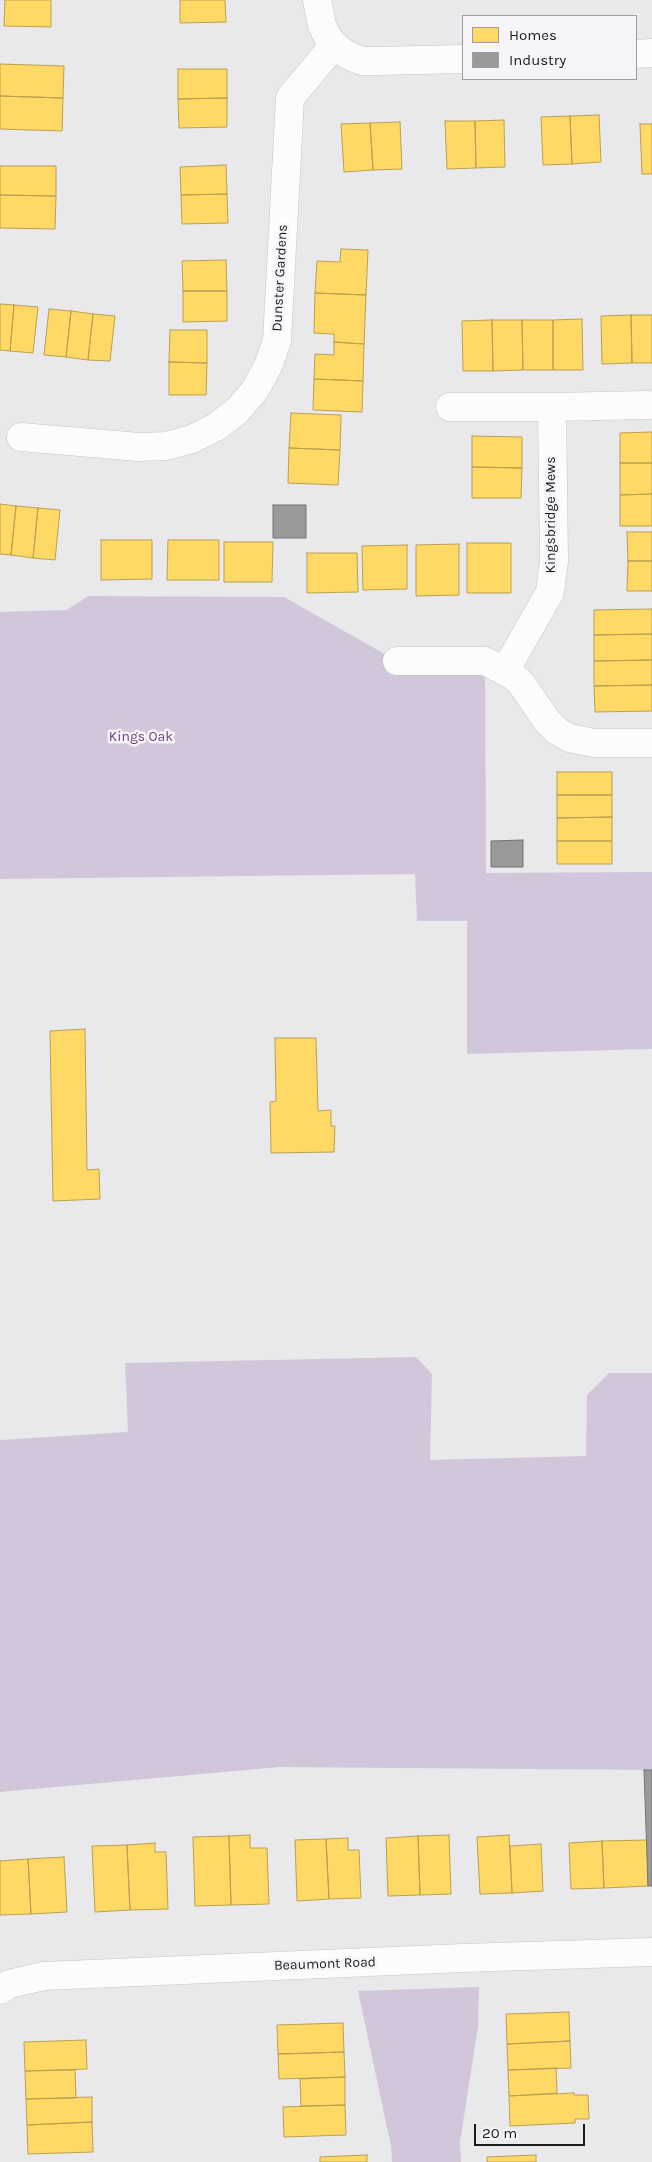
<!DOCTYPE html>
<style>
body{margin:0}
#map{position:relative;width:652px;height:2162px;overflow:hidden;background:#e9e8ea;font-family:Karla,sans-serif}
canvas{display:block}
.legend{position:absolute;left:462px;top:15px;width:175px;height:65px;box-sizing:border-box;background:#f7f4f9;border:1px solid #9f9da0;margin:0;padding:6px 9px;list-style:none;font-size:15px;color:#1b1a1b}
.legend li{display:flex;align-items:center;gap:10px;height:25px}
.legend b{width:25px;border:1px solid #9f9da0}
.scale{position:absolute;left:474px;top:2124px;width:111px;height:22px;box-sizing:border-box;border:2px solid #1b1a1b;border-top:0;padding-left:6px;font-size:15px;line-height:18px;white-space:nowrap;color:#1b1a1b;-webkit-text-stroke:4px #f7f4f9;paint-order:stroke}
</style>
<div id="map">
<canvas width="652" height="2162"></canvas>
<ul class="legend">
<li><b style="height:14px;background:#ffd966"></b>Homes</li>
<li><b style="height:14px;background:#999"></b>Industry</li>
</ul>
<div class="scale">20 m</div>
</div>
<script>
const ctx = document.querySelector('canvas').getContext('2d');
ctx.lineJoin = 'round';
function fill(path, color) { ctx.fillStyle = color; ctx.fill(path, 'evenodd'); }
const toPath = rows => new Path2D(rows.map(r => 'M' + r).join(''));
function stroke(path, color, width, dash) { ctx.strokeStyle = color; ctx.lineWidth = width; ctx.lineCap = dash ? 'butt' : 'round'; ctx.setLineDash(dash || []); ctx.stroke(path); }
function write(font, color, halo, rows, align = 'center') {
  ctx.font = font + ' Karla,sans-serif'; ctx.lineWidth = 5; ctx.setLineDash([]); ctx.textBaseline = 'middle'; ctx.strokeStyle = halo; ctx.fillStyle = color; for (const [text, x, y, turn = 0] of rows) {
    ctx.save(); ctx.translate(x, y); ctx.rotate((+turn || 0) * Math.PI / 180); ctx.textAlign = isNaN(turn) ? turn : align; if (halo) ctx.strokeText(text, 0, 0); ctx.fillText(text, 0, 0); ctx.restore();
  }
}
const green = toPath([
 [88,596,284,597,397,661,485,661,486,873,652,872,652,1049,467,1054,467,921,417,921,415,874,0,879,0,612,67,610],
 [416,1357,432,1374,430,1460,586,1456,587,1395,609,1373,652,1373,652,1770,280,1767,0,1792,0,1440,128,1432,125,1363],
 [479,1987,478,2026,460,2142,461,2162,392,2162,391,2146,358,1991]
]);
const homes = toPath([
 [5,0,51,0,51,27,4,26,5,0],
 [180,0,225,0,226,22,180,23,180,0],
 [0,64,64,66,63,98,0,96,0,64],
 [178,69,227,69,227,98,178,99,178,69],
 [0,96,63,98,62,131,0,129,0,96],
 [227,98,227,127,179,128,178,99,227,98],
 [599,115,601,162,572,164,570,116,599,115],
 [570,116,572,164,543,165,541,117,570,116],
 [504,120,505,167,476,168,475,121,504,120],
 [445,121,475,121,476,168,447,169,445,121],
 [400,122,402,169,373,170,370,123,400,122],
 [370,123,373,170,344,172,341,124,370,123],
 [640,124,652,124,652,174,642,174,640,124],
 [226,165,227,194,181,195,180,167,226,165],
 [0,166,56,166,56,196,0,195,0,166],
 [227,194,228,223,182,224,181,195,227,194],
 [0,195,56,196,55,229,0,228,0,195],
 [341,249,368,250,366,295,315,293,317,261,340,262,341,249],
 [226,260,227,291,183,291,182,261,226,260],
 [183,291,227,291,227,321,183,322,183,291],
 [315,293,366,295,364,344,334,342,334,334,314,333,315,293],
 [0,304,14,305,10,351,0,350,0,304],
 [14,305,38,307,33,353,10,351,14,305],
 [49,309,71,311,66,357,44,355,49,309],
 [71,311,93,314,88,360,66,357,71,311],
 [93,314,115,316,110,361,88,360,93,314],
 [631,315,632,363,602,364,601,316,631,315],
 [631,315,652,315,652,363,632,363,631,315],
 [582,319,583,370,553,370,553,320,582,319],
 [492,320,493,371,463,371,462,321,492,320],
 [492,320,522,320,523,370,493,371,492,320],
 [522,320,553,320,553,370,523,370,522,320],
 [170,330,207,330,207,363,169,362,170,330],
 [334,342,364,344,363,381,314,379,315,354,334,355,334,342],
 [169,362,207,363,206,395,169,395,169,362],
 [314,379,363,381,362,412,313,410,314,379],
 [291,413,341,415,340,450,289,448,291,413],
 [652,432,652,463,620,463,620,433,652,432],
 [472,436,522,437,522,468,472,467,472,436],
 [289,448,340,450,338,485,288,483,289,448],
 [620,463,652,463,652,494,620,495,620,463],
 [472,467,522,468,521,498,472,498,472,467],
 [652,494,652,526,620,526,620,495,652,494],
 [0,504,16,506,11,555,0,554,0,504],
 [16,506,38,508,33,558,11,555,16,506],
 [38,508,60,510,55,560,33,558,38,508],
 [627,532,652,532,652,561,628,561,627,532],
 [101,540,152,540,152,579,101,580,101,540],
 [168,540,219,540,219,580,167,580,168,540],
 [224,542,273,542,272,582,224,582,224,542],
 [467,543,511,543,511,593,467,593,467,543],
 [459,544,459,595,416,596,416,545,459,544],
 [407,545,407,589,363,590,362,546,407,545],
 [307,553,357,553,358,592,307,593,307,553],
 [628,561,652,561,652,591,627,591,628,561],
 [652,609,652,634,594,635,594,610,652,609],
 [652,634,652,660,594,661,594,635,652,634],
 [652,660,652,685,594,686,594,661,652,660],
 [652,685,652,711,595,712,594,686,652,685],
 [557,772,612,772,612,795,557,795,557,772],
 [557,795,612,795,612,817,557,818,557,795],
 [612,817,612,841,557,841,557,818,612,817],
 [557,841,612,841,612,864,557,864,557,841],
 [85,1029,87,1170,99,1169,100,1199,53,1201,50,1031,85,1029],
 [275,1038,316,1038,318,1111,331,1110,331,1126,335,1126,334,1152,271,1153,270,1102,276,1101,275,1038],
 [250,1835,250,1848,267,1848,269,1904,231,1905,229,1836,250,1835],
 [449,1835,451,1894,420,1895,418,1836,449,1835],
 [509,1835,512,1893,480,1894,477,1837,509,1835],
 [229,1836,231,1905,195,1906,193,1837,229,1836],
 [418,1836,420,1895,388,1896,386,1838,418,1836],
 [348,1838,348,1850,359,1850,361,1898,329,1899,326,1839,348,1838],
 [326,1839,329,1899,297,1901,295,1840,326,1839],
 [647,1840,648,1886,604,1888,602,1841,647,1840],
 [602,1841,604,1888,571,1889,569,1843,602,1841],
 [155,1843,155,1852,166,1852,168,1909,130,1910,127,1845,155,1843],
 [541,1844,543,1891,512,1893,510,1846,541,1844],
 [127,1845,130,1910,95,1912,92,1846,127,1845],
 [64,1857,67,1912,31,1914,28,1859,64,1857],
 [28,1859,31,1914,0,1915,0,1861,28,1859],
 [569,2012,570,2041,507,2044,506,2014,569,2012],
 [343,2023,344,2052,278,2054,277,2025,343,2023],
 [86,2040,87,2069,25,2071,24,2042,86,2040],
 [570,2041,571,2068,508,2070,507,2044,570,2041],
 [344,2052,345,2077,279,2079,278,2054,344,2052],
 [556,2068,557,2093,509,2096,508,2070,556,2068],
 [75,2070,76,2098,26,2099,25,2071,75,2070],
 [345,2077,345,2105,301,2106,300,2079,345,2077],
 [574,2093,574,2095,588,2095,589,2119,575,2119,575,2123,510,2126,509,2096,574,2093],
 [92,2097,92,2122,27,2125,26,2099,92,2097],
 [345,2105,346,2135,284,2137,283,2107,345,2105],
 [92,2122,93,2152,28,2154,27,2125,92,2122],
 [367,2155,367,2162,320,2162,320,2157,367,2155],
 [536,2155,536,2162,487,2162,487,2157,536,2155]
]);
const industry = toPath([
 [273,505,306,505,306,538,273,538,273,505],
 [523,840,523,867,491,867,491,841,523,840],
 [644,1770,652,1770,652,1886,648,1886,644,1770]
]);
const street = toPath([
 [317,0,322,25,327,36,334,45,347,55,362,61,378,61,463,59],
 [636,54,652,53],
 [450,407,552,407,554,561,550,592,505,671],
 [552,407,648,405],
 [21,437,139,447,166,446,192,439,216,427,237,411,255,390,268,366,277,341,290,98,334,45],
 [397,661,485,661,513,676,521,683,547,721,557,731,569,738,594,743,652,743],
 [0,1990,9,1984,44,1976,463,1958,652,1952]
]);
const streetNames = [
 ["Dunster Gardens",280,278,-87],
 ["Kingsbridge Mews",551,515,-90],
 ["Beaumont Road",325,1964,-2]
];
const parkNames = [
 ["Kings Oak",141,737]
];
fill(green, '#d2c7da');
fill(homes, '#ffd966');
stroke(homes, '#bba050', 1);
fill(industry, '#999');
stroke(industry, '#737373', 1);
stroke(street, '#c6c5c6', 29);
stroke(street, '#fcfcfc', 28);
write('14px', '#1b1a1b', '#f7f4f9', streetNames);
write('14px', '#6d4284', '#f7f4f9', parkNames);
</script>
